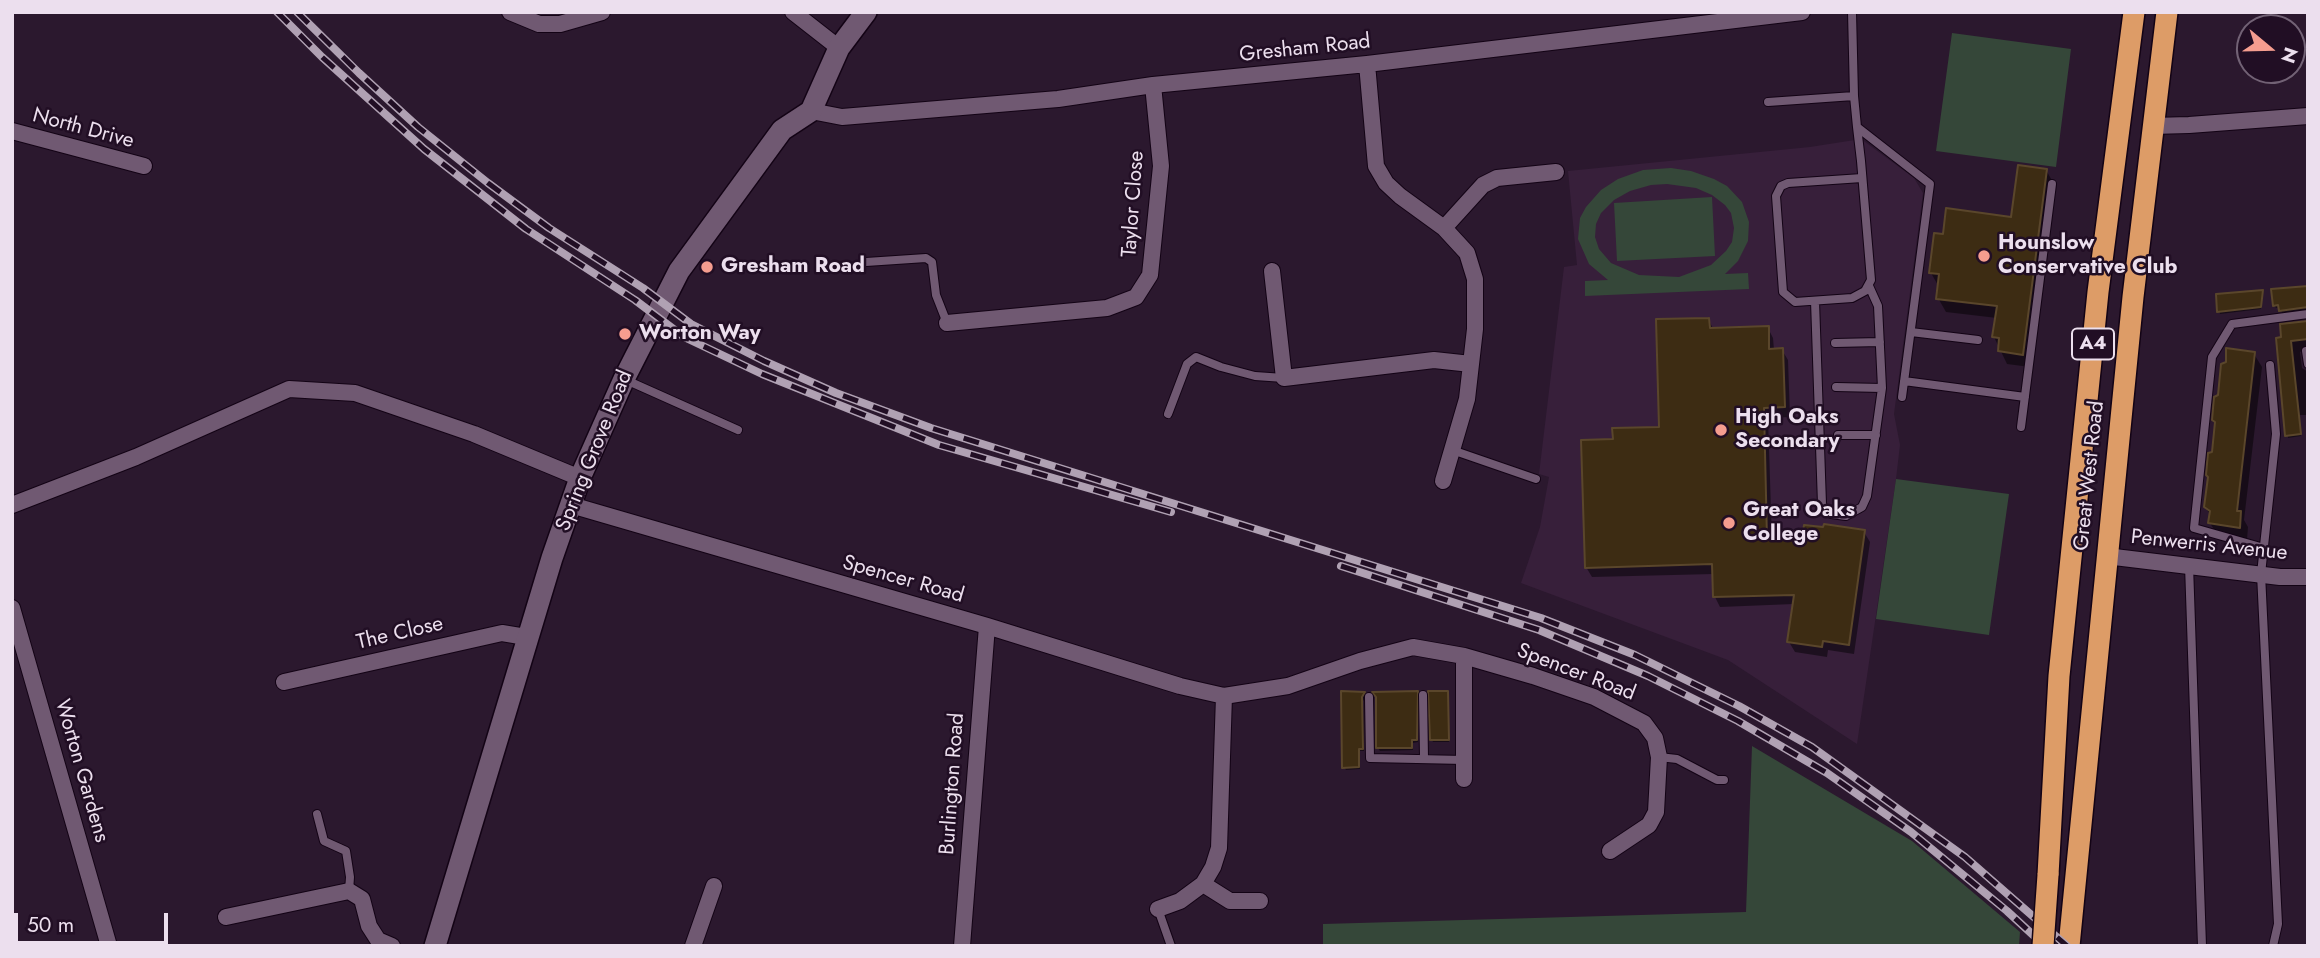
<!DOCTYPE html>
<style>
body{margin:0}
#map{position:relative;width:2320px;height:958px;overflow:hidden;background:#2b182e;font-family:Jost,sans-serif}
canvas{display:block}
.frame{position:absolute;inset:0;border:14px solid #ecdfee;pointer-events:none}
.north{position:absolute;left:2236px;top:14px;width:70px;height:70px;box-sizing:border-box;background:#210e24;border:2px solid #726275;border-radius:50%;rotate:109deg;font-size:19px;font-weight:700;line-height:28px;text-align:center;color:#ecdfee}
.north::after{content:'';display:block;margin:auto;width:24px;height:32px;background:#f59d8f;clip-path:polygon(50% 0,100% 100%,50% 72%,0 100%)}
.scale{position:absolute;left:14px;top:913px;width:154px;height:32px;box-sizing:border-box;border:4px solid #ecdfee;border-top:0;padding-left:9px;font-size:21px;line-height:24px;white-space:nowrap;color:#ecdfee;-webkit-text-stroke:5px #210e24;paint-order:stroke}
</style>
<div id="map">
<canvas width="2320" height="958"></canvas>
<div class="frame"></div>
<div class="north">N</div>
<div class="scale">50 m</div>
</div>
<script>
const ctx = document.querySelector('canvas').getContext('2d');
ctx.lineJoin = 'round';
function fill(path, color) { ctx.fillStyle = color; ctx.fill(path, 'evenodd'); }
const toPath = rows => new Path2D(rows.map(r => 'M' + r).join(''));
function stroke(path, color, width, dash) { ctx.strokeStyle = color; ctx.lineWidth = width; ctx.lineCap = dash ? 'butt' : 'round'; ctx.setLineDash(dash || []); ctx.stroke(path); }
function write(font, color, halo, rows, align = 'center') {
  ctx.font = font + ' Jost,sans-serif'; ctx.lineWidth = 5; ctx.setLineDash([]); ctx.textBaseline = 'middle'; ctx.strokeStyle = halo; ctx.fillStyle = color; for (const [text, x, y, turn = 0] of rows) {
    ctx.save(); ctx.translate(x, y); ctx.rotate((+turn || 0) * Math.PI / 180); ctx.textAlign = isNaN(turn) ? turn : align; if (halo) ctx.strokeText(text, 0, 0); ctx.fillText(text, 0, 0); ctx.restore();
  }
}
const built = toPath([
 [1861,139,1914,178,1923,193,1894,414,1900,445,1896,479,1857,744,1728,660,1521,583,1540,527,1549,477,1539,474,1564,267,1577,265,1568,171,1810,147]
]);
const green = toPath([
 [1952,33,2071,49,2056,167,1936,151],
 [1671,168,1691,171,1714,179,1727,186,1742,202,1749,222,1748,241,1738,261,1725,274,1748,273,1749,289,1585,296,1585,281,1608,280,1589,264,1578,239,1580,218,1586,207,1601,190,1618,179,1643,170],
 [1667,184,1696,188,1712,195,1725,205,1731,213,1734,228,1732,242,1726,251,1711,265,1679,277,1639,275,1611,263,1599,249,1595,237,1596,224,1601,213,1614,200,1630,191,1651,185],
 [1712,197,1715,256,1617,261,1614,203],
 [1896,479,2009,494,1989,635,1876,619],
 [1752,746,1912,841,2020,932,2019,946,1323,946,1323,924,1746,912]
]);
const shadow = toPath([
 [2046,170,2054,184,2030,367,2007,364,1994,337,1997,318,1946,312,1938,298,1939,287,1931,273,1944,236,2013,218],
 [2308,288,2308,310,2282,313,2280,307,2276,308,2274,305],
 [2262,292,2261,309,2220,314,2219,311],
 [1708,319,1714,330,1768,328,1773,338,1774,350,1782,350,1788,360,1790,417,1768,418,1772,540,1803,540,1864,532,1870,542,1854,654,1828,650,1827,657,1795,652,1789,642,1794,604,1720,607,1715,597,1714,574,1592,577,1586,567,1615,441,1660,429],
 [2308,322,2308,347,2300,352,2302,368,2308,372,2308,415,2299,415,2301,436,2288,438,2284,343],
 [2254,354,2262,367,2244,520,2248,527,2247,540,2218,536,2210,523,2211,516,2205,507,2213,453],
 [1343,693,1364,693,1366,696,1363,701,1364,751,1360,751,1360,769,1346,770,1344,767],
 [1417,693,1418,742,1413,743,1413,750,1380,751,1378,748],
 [1447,693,1449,742,1433,742,1432,740]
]);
const building = toPath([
 [2018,165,2047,169,2023,355,1998,351,1999,338,1992,337,1997,306,1936,299,1939,274,1929,273,1934,233,1943,234,1946,208,2011,217,2018,165],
 [2308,286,2308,307,2279,311,2278,305,2273,306,2271,289,2308,286],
 [2263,290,2261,307,2217,312,2216,294,2263,290],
 [1709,318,1710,328,1769,326,1769,349,1783,348,1785,407,1764,408,1767,539,1802,538,1804,525,1823,527,1824,524,1865,530,1849,645,1823,641,1822,647,1787,642,1794,595,1713,597,1712,564,1585,568,1581,440,1613,439,1612,428,1659,427,1656,319,1709,318],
 [2308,321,2308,339,2291,341,2301,434,2285,436,2276,338,2281,337,2280,324,2308,321],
 [2226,348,2255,352,2237,511,2241,511,2240,528,2208,523,2210,511,2204,507,2208,477,2206,475,2208,453,2212,452,2215,422,2212,420,2214,397,2218,395,2221,364,2226,362,2226,348],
 [1341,691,1365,692,1362,697,1363,749,1359,749,1359,767,1342,768,1341,691],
 [1418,691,1417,740,1412,740,1412,748,1376,748,1376,697,1372,692,1418,691],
 [1428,691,1448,691,1449,740,1430,740,1428,691]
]);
const lane = toPath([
 [1852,12,1854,96,1857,127,1930,184,1902,397],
 [1768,102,1854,96],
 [1857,127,1861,161,1871,280,1865,291,1852,298,1795,302,1783,292,1776,196,1781,186,1788,183,1862,178],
 [866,262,926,258,932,262,936,295,947,323],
 [1815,301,1822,504,1824,509,1831,514,1846,516,1862,507,1867,496,1882,388,1878,306,1869,286],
 [1911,332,1978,340],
 [1835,343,1880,342],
 [2306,351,2308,364],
 [2270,365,2276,434,2261,574,2278,924,2273,946],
 [626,380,738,430],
 [1904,381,2025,397],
 [1836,387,1882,388],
 [1168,414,1187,364,1196,357,1221,367,1255,376,1284,378],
 [2021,427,2052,184],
 [1838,435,1876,435],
 [1452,450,1536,479],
 [2264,548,2194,528,2212,357,2232,324,2308,314],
 [2189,565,2202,946],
 [1423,695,1424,758],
 [1369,697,1370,758,1464,760],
 [1659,757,1677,759,1717,780,1724,780],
 [317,814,324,841,346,851,350,877,349,891],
 [1158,909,1171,946]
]);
const street = toPath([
 [510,12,539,24,560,24,602,12],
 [793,12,839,48],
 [1367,64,1376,166,1386,183,1400,196,1444,228,1467,253,1475,279,1475,329,1467,399,1443,481],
 [811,111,842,117,1058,99,1153,85,1367,64,1802,12],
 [2152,126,2189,125,2308,116],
 [12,131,144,166],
 [1444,228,1483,185,1497,178,1556,172],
 [1272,271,1284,378,1434,360,1471,364],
 [947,323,1107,308,1136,297,1150,275,1161,166,1153,85],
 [12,505,136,457,289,389,355,393,474,434,580,478],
 [571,505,987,626,1180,686,1224,696,1288,686,1360,661,1413,647,1464,656],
 [2106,556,2280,577,2308,577],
 [12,608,109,946],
 [284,682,502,633,526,637],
 [1464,779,1464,656,1533,676,1594,697,1644,723,1655,738,1659,757,1656,812,1649,825,1610,851],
 [1203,884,1230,901,1260,901],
 [1158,909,1180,901,1203,884,1213,867,1219,848,1224,696],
 [226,917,349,891,362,899,369,926,378,940,392,946],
 [693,946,714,886],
 [962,946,987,626]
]);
const secondary = toPath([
 [435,946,552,558,580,478,624,379,679,271,782,130,811,111,839,48,866,12]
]);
const highway = toPath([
 [2048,875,2059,676,2098,292,2134,12],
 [2069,946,2133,297,2167,12]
]);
const rail = toPath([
 [277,12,322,57,424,149,526,229,635,300,684,337,762,374,939,445,1171,512],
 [297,12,359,73,418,127,488,183,549,228,643,288,691,324,764,361,836,393,931,428,1541,618,1635,655,1739,706,1812,747,1965,857,2067,946],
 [1341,566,1539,630,1648,676,1738,721,1827,773,1911,832,2007,911,2045,946]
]);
const highwayBridge = toPath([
 [2043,946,2048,875]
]);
const markers = [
 [1984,256,7,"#f59d8f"],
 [707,267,7,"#f59d8f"],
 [625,334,7,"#f59d8f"],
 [1721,430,7,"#f59d8f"],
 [1729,523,7,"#f59d8f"]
];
const shields = [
 [2093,344,42]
];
const shieldNames = [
 ["A4",2093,344]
];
const streetNames = [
 ["Gresham Road",1305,49,-6],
 ["North Drive",83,129,15],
 ["Taylor Close",1134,204,-86],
 ["Spring Grove Road",595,451,-68],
 ["Great West Road",2090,476,-84],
 ["Penwerris Avenue",2209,546,6],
 ["Spencer Road",903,580,16],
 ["The Close",400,634,-13],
 ["Spencer Road",1576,673,21],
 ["Worton Gardens",81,771,74],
 ["Burlington Road",953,784,-86]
];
const poiNames = [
 ["Hounslow",1998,244],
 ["Conservative Club",1998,268],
 ["Gresham Road",721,267],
 ["Worton Way",639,334],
 ["High Oaks",1735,418],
 ["Secondary",1735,442],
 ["Great Oaks",1743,511],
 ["College",1743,535]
];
fill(built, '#371f3a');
fill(green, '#354739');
fill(shadow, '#0007');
fill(building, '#3d2c13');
stroke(building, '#5a462b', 2);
stroke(lane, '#130315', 10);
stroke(street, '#130315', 18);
stroke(secondary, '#130315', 24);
stroke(highway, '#130315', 24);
stroke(lane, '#705972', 8);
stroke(street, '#705972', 16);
stroke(secondary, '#705972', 21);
stroke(highway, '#dd9c67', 21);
stroke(rail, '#b0a1b3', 8);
stroke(rail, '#210e24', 5, [16]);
stroke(highwayBridge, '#130315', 24, []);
stroke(highwayBridge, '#dd9c67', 21);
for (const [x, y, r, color] of markers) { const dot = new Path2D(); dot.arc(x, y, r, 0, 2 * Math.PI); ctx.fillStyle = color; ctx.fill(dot); stroke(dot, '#210e24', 2.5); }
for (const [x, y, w] of shields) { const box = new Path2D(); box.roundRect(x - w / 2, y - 15.5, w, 31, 5); ctx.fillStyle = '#210e24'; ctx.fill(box); stroke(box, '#ecdfee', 2); }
write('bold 19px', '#ecdfee', null, shieldNames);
write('21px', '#ecdfee', '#210e24', streetNames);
write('bold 21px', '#ecdfee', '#210e24', poiNames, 'left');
</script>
